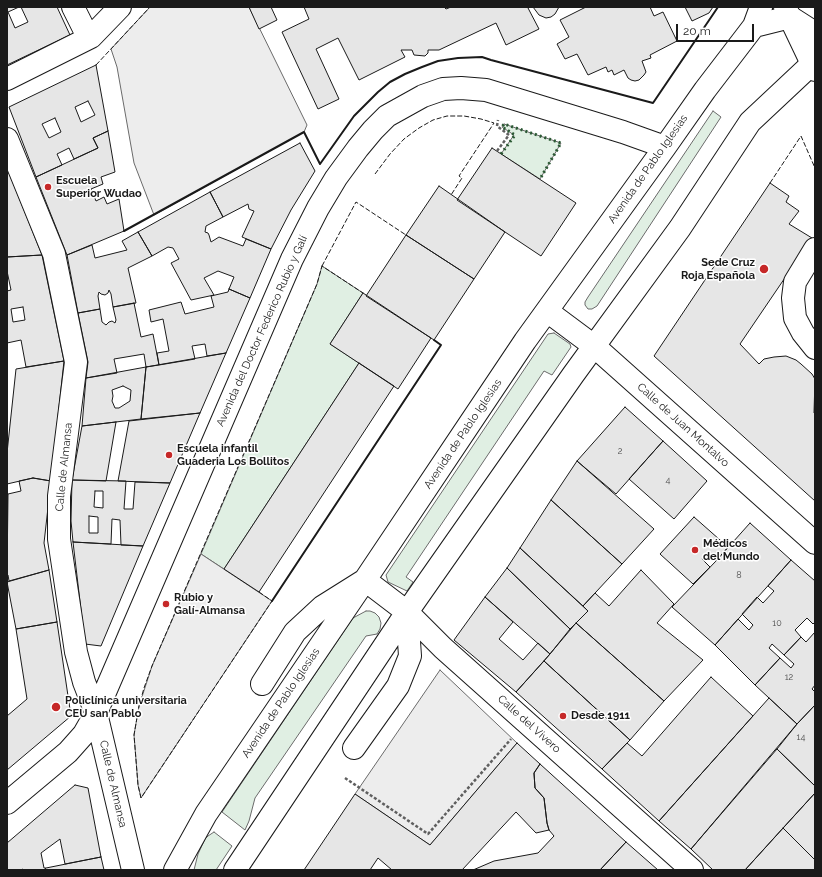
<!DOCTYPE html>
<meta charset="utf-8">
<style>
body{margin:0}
#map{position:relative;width:822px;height:877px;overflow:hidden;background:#fff;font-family:Raleway,sans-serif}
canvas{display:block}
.frame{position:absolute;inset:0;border:8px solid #1a1a1a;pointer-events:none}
.scale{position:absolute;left:676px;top:24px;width:78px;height:18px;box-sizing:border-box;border:2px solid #1a1a1a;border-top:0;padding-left:5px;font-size:12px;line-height:14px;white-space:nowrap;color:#1a1a1a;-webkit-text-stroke:3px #fff;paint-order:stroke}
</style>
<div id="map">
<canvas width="822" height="877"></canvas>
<div class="frame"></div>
<div class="scale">20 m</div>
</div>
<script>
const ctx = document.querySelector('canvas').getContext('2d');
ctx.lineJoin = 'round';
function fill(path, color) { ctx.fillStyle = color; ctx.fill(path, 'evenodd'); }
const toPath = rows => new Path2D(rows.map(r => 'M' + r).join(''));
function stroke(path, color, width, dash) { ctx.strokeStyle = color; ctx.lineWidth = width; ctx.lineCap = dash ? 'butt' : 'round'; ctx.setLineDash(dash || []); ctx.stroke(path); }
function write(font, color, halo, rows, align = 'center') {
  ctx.font = font + ' Raleway,sans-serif'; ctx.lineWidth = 3; ctx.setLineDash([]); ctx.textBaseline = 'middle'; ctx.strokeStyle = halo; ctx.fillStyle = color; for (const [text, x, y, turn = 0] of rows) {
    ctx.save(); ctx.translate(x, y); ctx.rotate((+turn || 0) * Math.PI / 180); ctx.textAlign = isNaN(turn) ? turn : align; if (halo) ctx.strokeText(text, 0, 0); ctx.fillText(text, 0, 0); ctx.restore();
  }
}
const green = toPath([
 [713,111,721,117,597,306,592,309,588,309,585,305,585,302,588,297,713,111],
 [504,124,561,143,540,179,501,154,514,135,502,127,504,124],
 [322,266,363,293,330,344,359,363,224,569,201,554,317,284,322,266],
 [554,333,570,344,571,347,552,375,544,371,406,577,413,582,407,591,388,582,386,575,548,334,554,333],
 [366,611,370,611,375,613,379,617,381,623,380,629,377,634,366,636,255,798,249,821,245,830,222,812,353,618,366,611],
 [214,832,232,846,216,870,194,870,198,854,205,839,208,836,214,832]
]);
const parking = toPath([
 [150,7,249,7,307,125,304,132,154,215,134,163,117,67,111,49,150,7],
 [201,554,272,601,141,798,138,785,134,735,139,706,152,666,201,554],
 [440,670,517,743,430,845,355,794,440,670]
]);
const building = toPath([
 [7,7,19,7,8,12,15,28,28,22,21,7,57,7,70,35,7,65,7,7],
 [249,7,271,7,277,20,259,29,249,7],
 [304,7,444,7,446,9,451,7,531,7,528,8,539,29,506,45,496,23,439,50,428,50,428,53,425,56,414,55,412,50,401,50,405,57,359,80,338,38,316,49,339,99,318,109,282,32,309,19,304,7],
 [533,7,559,7,555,14,551,17,546,18,539,15,533,7],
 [586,7,650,7,654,16,663,12,677,41,650,55,651,58,642,61,646,72,644,75,639,80,635,81,631,80,628,78,624,70,614,75,612,70,608,72,606,67,588,75,577,54,565,59,557,44,569,37,560,20,586,7],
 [685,7,713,7,709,13,692,21,685,7],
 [96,65,108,131,93,138,98,148,74,159,69,148,57,154,62,165,36,177,9,107,96,65],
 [88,101,95,115,81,122,75,107,88,101],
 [55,118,61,132,49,138,42,124,55,118],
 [108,131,115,172,101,177,103,184,91,189,96,201,104,197,107,204,119,199,124,231,67,255,36,177,98,148,93,138,108,131],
 [300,143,315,171,291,210,271,249,242,237,254,211,251,210,249,209,248,204,223,217,210,192,300,143],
 [492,148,576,203,541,256,457,200,492,148],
 [7,168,18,195,42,255,7,257,7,168],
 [770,183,789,196,786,202,799,211,789,224,812,238,740,344,759,364,764,359,774,357,786,356,796,360,801,364,812,374,815,379,814,413,815,414,815,501,654,356,770,183],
 [439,186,505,232,474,279,406,235,439,186],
 [210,192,223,217,206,226,205,232,208,233,209,235,211,242,219,237,243,246,246,239,271,249,250,298,229,289,234,277,218,271,204,278,214,295,191,300,171,263,179,259,173,248,168,247,152,256,138,232,210,192],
 [138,232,152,256,128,268,136,303,113,307,111,294,109,290,108,293,105,295,101,294,99,292,98,296,100,309,78,313,67,255,92,245,95,258,127,250,122,241,138,232],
 [406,235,474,279,434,340,366,296,406,235],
 [42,255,64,361,26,367,21,340,7,343,7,291,11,290,7,271,7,257,42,255],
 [23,307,25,320,13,322,11,309,23,307],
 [229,289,250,298,226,353,207,356,205,344,192,346,195,359,159,365,157,353,169,351,163,319,151,322,149,310,181,302,185,314,214,307,211,296,228,292,229,289],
 [363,293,431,338,398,389,330,344,363,293],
 [134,303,141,337,153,334,159,365,146,367,144,354,114,359,117,373,86,378,88,362,78,313,100,309,102,322,106,325,109,322,112,321,115,323,116,320,113,307,134,303],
 [226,353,200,413,141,419,146,367,226,353],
 [64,361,51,481,33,478,7,484,7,453,16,369,64,361],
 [359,363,394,386,259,592,224,569,359,363],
 [146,367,141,419,82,426,86,378,146,367],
 [123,386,131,390,130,401,119,408,115,408,112,401,113,396,112,390,123,386],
 [625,407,663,441,616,494,577,461,625,407],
 [200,413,170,483,118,481,129,421,200,413],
 [116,422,106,481,72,480,82,426,116,422],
 [663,441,707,481,674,519,629,479,663,441],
 [577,461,654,529,622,564,551,500,577,461],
 [33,478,51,481,44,543,49,570,9,581,8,575,7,575,8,494,21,491,19,481,33,478],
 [72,480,126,481,124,509,133,509,135,482,170,483,143,546,121,545,120,520,112,519,111,544,73,542,71,521,72,480],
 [95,491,103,491,103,508,94,507,95,491],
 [89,516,98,517,98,533,89,533,89,516],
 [551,500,622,564,583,606,520,548,551,500],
 [694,517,728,547,716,561,707,553,702,559,710,567,693,584,660,554,694,517],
 [750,523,791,560,715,645,672,607,716,561,750,523],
 [73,542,143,546,101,646,85,644,73,542],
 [520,548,588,611,570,629,507,568,520,548],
 [791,560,815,581,815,622,813,624,807,618,795,630,801,637,784,655,772,644,769,648,780,658,755,685,715,645,738,619,749,630,753,625,742,614,757,597,763,603,774,591,768,586,791,560],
 [507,568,570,629,550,654,485,597,507,568],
 [49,570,57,622,16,629,7,582,49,570],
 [641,570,674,604,657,623,703,660,664,701,576,623,588,611,583,606,595,593,609,606,641,570],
 [485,597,513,622,499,639,523,660,538,643,550,654,516,692,454,640,485,597],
 [57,622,71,716,7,770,7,716,27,699,16,629,57,622],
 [576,623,664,701,630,740,544,661,576,623],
 [815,632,815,685,812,689,815,692,815,705,797,724,755,685,780,658,791,668,794,664,784,655,801,637,806,642,815,632],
 [544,661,630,740,602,769,516,692,544,661],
 [711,677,753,716,659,821,602,769,627,743,642,756,711,677],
 [769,698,797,724,691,849,659,821,769,698],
 [815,705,815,786,777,749,797,724,815,705],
 [517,743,540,764,534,773,535,788,544,798,547,823,549,830,536,833,516,812,462,870,392,870,378,858,370,870,304,870,355,794,430,845,517,743],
 [777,749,815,786,815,793,745,870,713,870,691,849,777,749],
 [540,764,626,842,600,870,473,870,494,861,538,853,554,836,549,830,547,823,544,798,535,788,534,773,540,764],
 [75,785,88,788,101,857,65,864,60,839,41,853,44,868,46,868,44,870,24,870,22,869,21,870,7,870,7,843,75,785],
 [815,793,815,860,783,828,815,793],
 [783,828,815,860,815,870,745,870,783,828],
 [626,842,658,870,600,870,626,842],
 [101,857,104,870,44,870,46,868,101,857]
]);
const path = toPath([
 [497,151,509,135,497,126,498,120],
 [345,778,428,834,511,739]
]);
const minor = toPath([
 [73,7,84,29,91,37],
 [754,26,790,17,815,33],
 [7,79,91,37,120,7],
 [7,139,54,254,76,362,59,496,59,539,76,652,84,682,96,713,133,870],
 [815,249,795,282,793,298,795,318,803,333,815,348],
 [547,311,594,346,815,543],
 [262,684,295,632,322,607,365,580,407,612,443,648,692,870],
 [354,748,398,686,410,656,407,612],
 [7,803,68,752,84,734,96,713,292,259,318,208,336,178,358,148,373,130,387,116,423,96,443,89,461,88,486,90,623,132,665,147],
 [175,870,206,814,365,580,525,341,665,147,705,90,754,26,761,7],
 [235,870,407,612,573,375,680,228,750,122,815,61]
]);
const major = toPath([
 [785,7,815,70]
]);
const hedge = toPath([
 [501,154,515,135,502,127,504,124,561,143,540,179]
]);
const fence = toPath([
 [96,65,150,7],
 [375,174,390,154,404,139,419,128,433,120,447,116,464,116,481,119,494,123,459,176,462,178,451,195],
 [770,183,801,136,815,168],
 [322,266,356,202,406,235],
 [259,592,272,601,141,798,138,785,134,735,139,706,144,688,152,666,317,284,322,266,363,293]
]);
const wall = toPath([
 [124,231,304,132,320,164,354,116,378,92,390,82,405,74,422,67,438,61,458,58,482,57,491,60,653,103,718,7],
 [272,601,441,345,434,340]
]);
const markers = [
 [48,187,4,"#c62828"],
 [764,269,5,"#c62828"],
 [169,455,4,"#c62828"],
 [695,550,4,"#c62828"],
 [166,604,4,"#c62828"],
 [56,707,5,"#c62828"],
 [563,716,4,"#c62828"]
];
const numberNames = [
 ["2",620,451],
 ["4",668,480],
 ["8",739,575],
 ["10",777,623],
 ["12",789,677],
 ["14",801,737]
];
const streetNames = [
 ["Avenida de Pablo Iglesias",648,169,-55],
 ["Avenida del Doctor Federico Rubio y Galí",262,331,-66],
 ["Calle de Juan Montalvo",683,425,42],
 ["Avenida de Pablo Iglesias",463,434,-56],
 ["Calle de Almansa",64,467,-84],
 ["Avenida de Pablo Iglesias",281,703,-56],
 ["Calle del Vivero",529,724,42],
 ["Calle de Almansa",113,784,77]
];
const poiNames = [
 ["Escuela",56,181],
 ["Superior Wudao",56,194],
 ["Sede Cruz",755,263,"right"],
 ["Roja Española",755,276,"right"],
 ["Escuela infantil",177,449],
 ["Guaderia Los Bollitos",177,462],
 ["Médicos",703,544],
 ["del Mundo",703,557],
 ["Rubio y",174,598],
 ["Galí-Almansa",174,611],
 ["Policlínica universitaria",65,701],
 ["CEU san Pablo",65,714],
 ["Desde 1911",571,716]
];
fill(green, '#e0efe3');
stroke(green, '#6a6a6a', 1);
fill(parking, '#ededed');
stroke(parking, '#6a6a6a', 1);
fill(building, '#e6e6e6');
stroke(building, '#1a1a1a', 1);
stroke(minor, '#1a1a1a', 24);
stroke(major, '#1a1a1a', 24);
stroke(path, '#5f5f5f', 2.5, [3, 2]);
stroke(minor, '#fff', 22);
stroke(major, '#fff', 22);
stroke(hedge, '#2b5a34', 3, [2, 3]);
stroke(fence, '#1a1a1a', 1, [5, 2]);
stroke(wall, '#1a1a1a', 2);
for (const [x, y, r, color] of markers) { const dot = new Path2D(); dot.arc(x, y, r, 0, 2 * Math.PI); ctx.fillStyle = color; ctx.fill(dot); stroke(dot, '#fff', 1.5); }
write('9px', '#4d4d4d', null, numberNames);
write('11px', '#1a1a1a', '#fff', streetNames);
write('bold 11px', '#1a1a1a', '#fff', poiNames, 'left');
</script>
